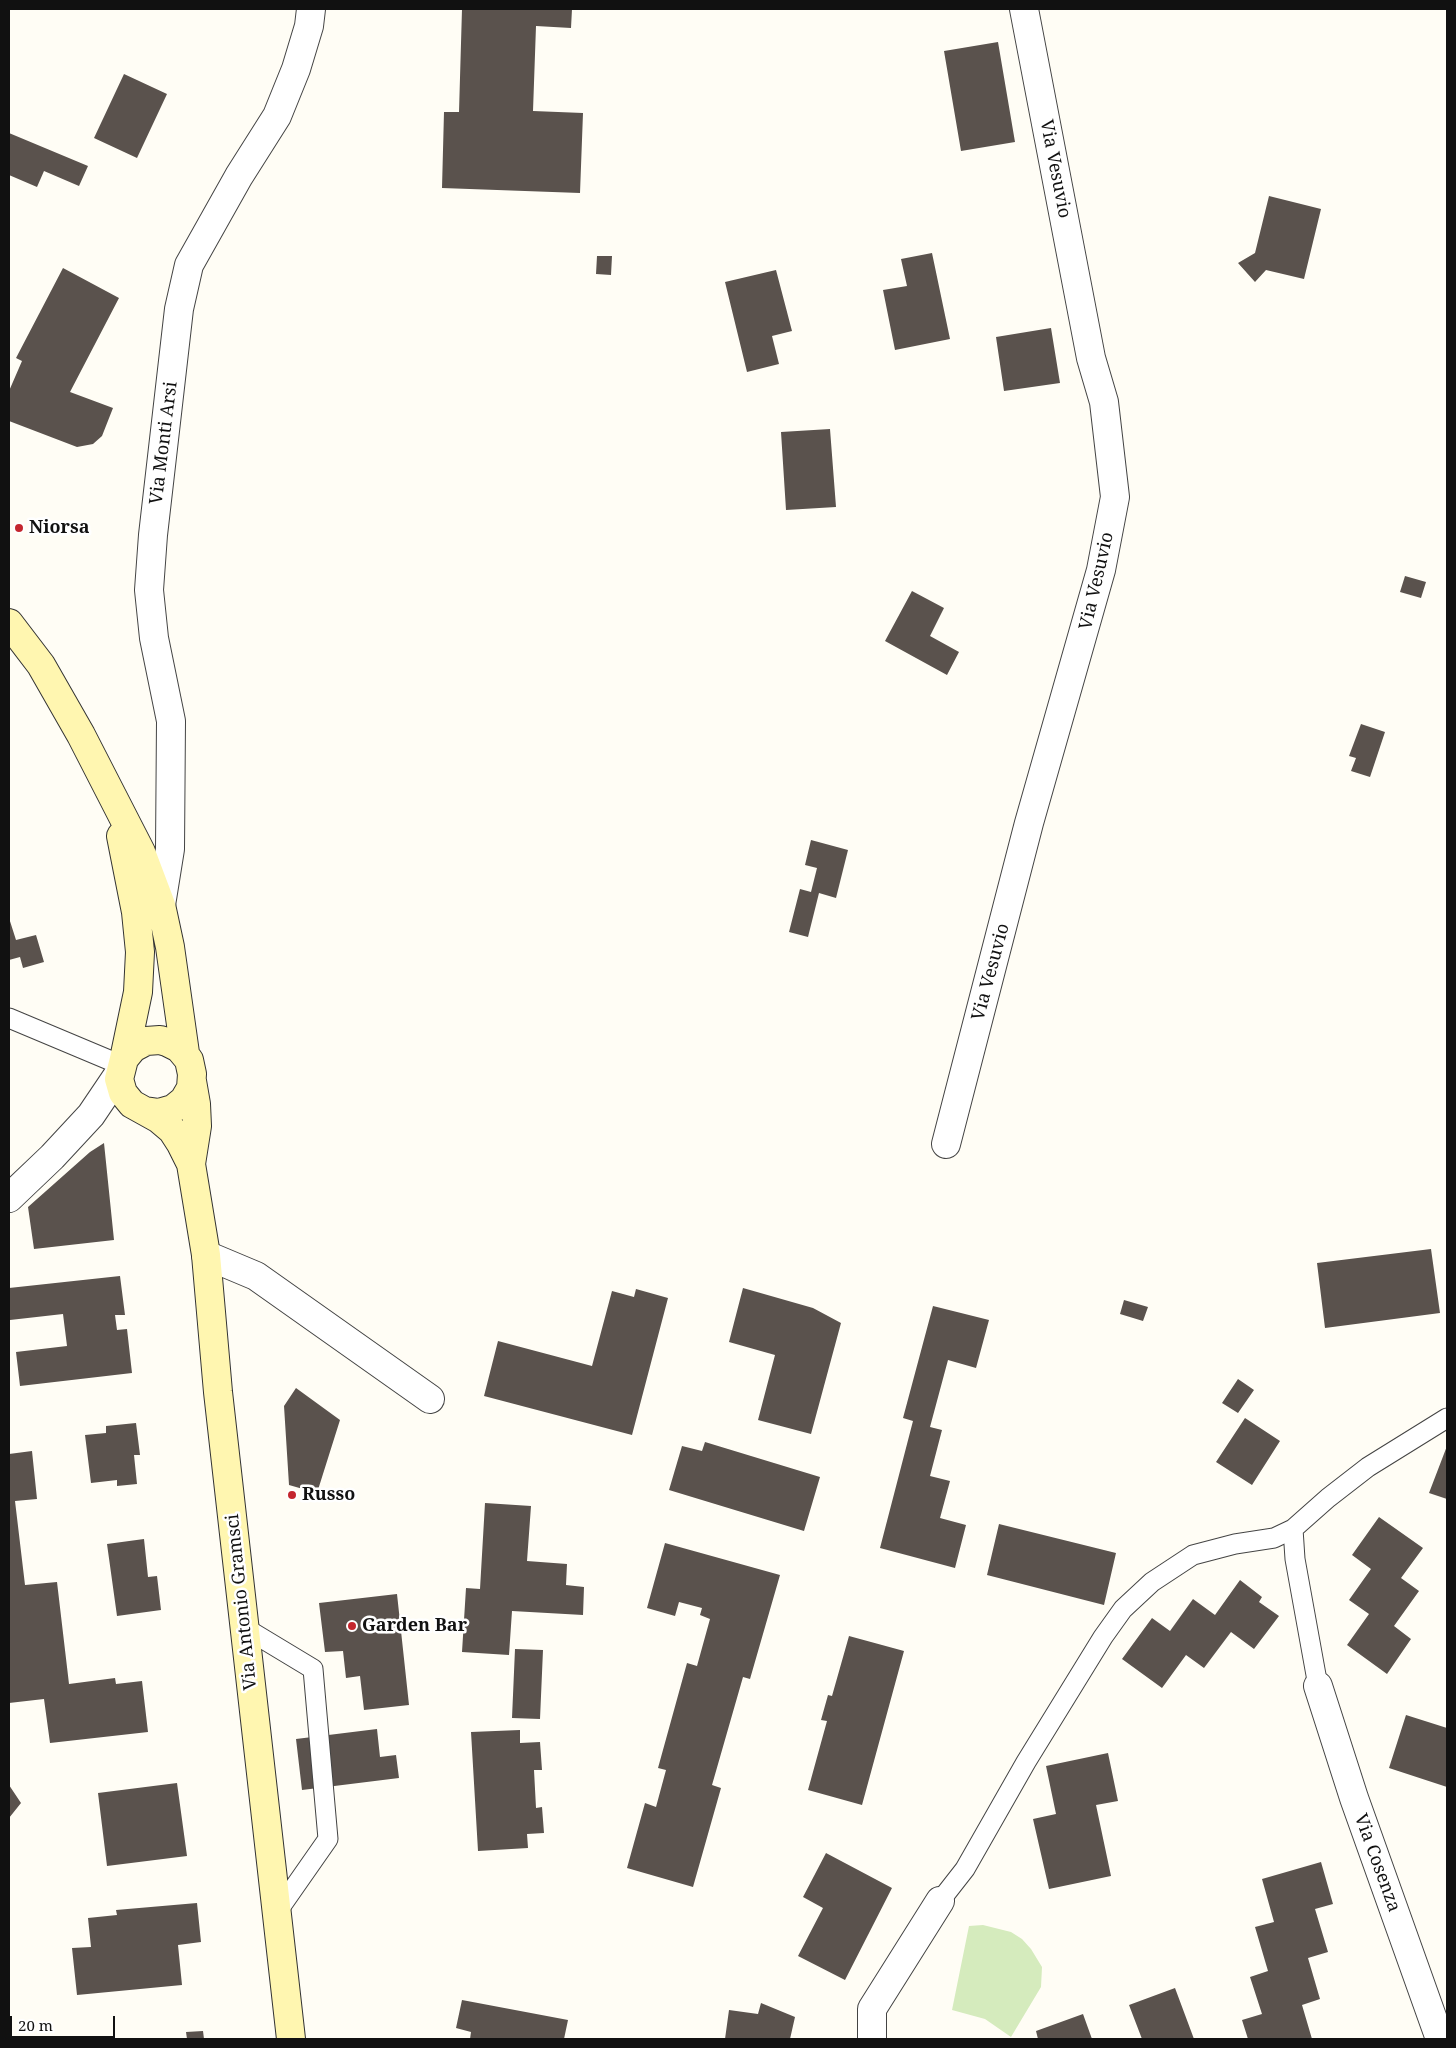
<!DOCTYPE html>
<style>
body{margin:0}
#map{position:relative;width:1456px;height:2048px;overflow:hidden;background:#fffdf5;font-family:"Noto Serif",serif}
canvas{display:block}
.frame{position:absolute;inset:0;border:10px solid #111;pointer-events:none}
.scale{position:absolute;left:10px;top:2016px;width:105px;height:22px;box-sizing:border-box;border:2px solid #111;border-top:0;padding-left:6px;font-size:15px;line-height:18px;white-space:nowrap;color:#111;-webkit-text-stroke:4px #fff;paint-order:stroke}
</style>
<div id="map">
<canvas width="1456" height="2048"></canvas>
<div class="frame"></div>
<div class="scale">20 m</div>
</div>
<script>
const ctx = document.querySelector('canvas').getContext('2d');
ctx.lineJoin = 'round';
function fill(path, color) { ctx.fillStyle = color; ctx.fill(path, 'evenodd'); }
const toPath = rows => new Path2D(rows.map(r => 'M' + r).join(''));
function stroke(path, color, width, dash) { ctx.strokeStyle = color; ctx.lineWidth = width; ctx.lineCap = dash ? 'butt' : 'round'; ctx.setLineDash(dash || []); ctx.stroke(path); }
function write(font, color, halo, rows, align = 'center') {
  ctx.font = font + ' "Noto Serif",serif'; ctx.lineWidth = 5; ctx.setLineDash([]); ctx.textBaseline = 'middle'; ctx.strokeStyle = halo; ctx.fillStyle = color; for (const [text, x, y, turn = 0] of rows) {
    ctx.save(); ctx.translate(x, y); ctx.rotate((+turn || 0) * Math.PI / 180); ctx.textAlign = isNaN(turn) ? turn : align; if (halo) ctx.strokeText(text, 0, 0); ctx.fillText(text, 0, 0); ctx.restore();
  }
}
const green = toPath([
 [983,1925,1011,1932,1022,1939,1031,1949,1042,1967,1041,1987,1011,2037,985,2019,952,2010,969,1926]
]);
const building = toPath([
 [462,9,572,9,571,28,536,26,533,111,583,113,580,193,442,188,444,112,459,112],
 [998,42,1015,142,961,151,944,51],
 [124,74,167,94,137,158,94,138],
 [9,133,88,166,79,186,44,171,37,187,9,175],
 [1269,196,1321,209,1304,279,1266,270,1255,282,1238,263,1255,253],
 [932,253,950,339,895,350,883,290,907,286,901,259],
 [597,256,612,256,611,275,596,274],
 [63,268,119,298,70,392,113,408,102,436,93,444,77,447,9,421,9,391,22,361,16,358],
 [776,270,792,331,772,336,779,364,747,372,725,282],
 [1051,328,1060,383,1004,391,996,337],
 [830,429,836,507,786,510,781,432],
 [1405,576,1426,582,1421,598,1400,592],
 [912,591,944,608,930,636,959,652,947,675,885,641],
 [1361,724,1385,732,1370,777,1351,771,1356,758,1349,756],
 [811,840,848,850,836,898,819,893,808,937,789,932,800,889,811,892,817,868,805,865],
 [9,918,16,940,36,935,44,962,23,968,20,957,9,960],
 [104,1143,114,1240,34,1249,28,1207,90,1152],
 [1431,1249,1440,1313,1325,1328,1317,1263],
 [120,1276,125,1315,115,1315,117,1330,127,1329,132,1373,20,1386,16,1352,67,1346,63,1314,10,1320,9,1288],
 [743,1288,813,1308,841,1323,811,1434,758,1420,775,1355,729,1342],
 [636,1289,668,1298,632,1435,484,1396,498,1341,592,1366,612,1291,634,1297],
 [1124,1300,1148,1307,1143,1321,1120,1314],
 [933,1306,989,1320,976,1368,948,1360,930,1427,942,1430,930,1476,950,1481,940,1518,966,1525,955,1568,880,1548,913,1421,903,1418],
 [1238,1379,1254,1390,1238,1413,1222,1403],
 [296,1388,340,1420,317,1493,289,1485,284,1406],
 [1245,1418,1280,1441,1252,1485,1216,1462],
 [136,1423,140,1455,134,1455,137,1484,117,1486,117,1480,91,1483,85,1435,106,1433,106,1426],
 [705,1442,820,1477,804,1531,669,1490,682,1446,702,1451],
 [1447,1446,1447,1499,1429,1493],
 [32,1451,37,1499,15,1501,25,1585,57,1582,69,1684,115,1678,116,1684,142,1681,148,1732,50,1743,44,1699,9,1703,9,1454],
 [485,1503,531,1506,527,1561,567,1564,566,1585,584,1587,583,1615,512,1611,509,1655,462,1652,466,1588,480,1589],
 [1379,1517,1423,1548,1401,1578,1419,1591,1394,1626,1411,1639,1387,1674,1347,1645,1369,1614,1349,1600,1371,1569,1352,1555],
 [999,1524,1116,1553,1104,1605,987,1575],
 [144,1539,148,1577,157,1576,161,1610,117,1616,107,1544],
 [665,1543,780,1575,750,1679,743,1677,712,1785,721,1788,693,1887,627,1868,645,1803,656,1807,666,1770,658,1768,687,1663,697,1666,710,1619,700,1615,702,1608,679,1602,675,1616,647,1608],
 [1240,1580,1262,1597,1259,1602,1279,1616,1254,1649,1231,1632,1204,1668,1186,1655,1162,1688,1122,1659,1152,1618,1170,1631,1193,1599,1215,1615],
 [397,1594,409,1705,364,1710,360,1676,346,1678,343,1651,325,1652,319,1603],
 [849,1636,904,1651,862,1805,808,1790,827,1721,821,1720,828,1695,832,1696],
 [515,1649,543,1650,540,1719,512,1718],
 [1406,1715,1447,1728,1447,1787,1389,1768],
 [377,1729,380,1757,396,1755,399,1778,302,1790,296,1739],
 [520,1730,520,1743,540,1742,542,1770,534,1770,536,1808,542,1807,544,1833,527,1834,528,1848,478,1851,471,1732],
 [1108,1753,1118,1801,1096,1805,1111,1876,1049,1889,1033,1819,1056,1814,1046,1766],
 [177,1783,187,1856,107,1866,98,1793],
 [9,1785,21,1803,9,1818],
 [826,1853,892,1888,845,1980,798,1956,823,1908,803,1897],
 [1321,1862,1333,1904,1315,1909,1328,1952,1308,1958,1320,1999,1302,2005,1312,2039,1248,2039,1242,2020,1262,2014,1250,1977,1268,1971,1255,1927,1274,1922,1262,1879],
 [197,1903,201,1942,178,1945,182,1985,77,1995,72,1948,91,1947,88,1918,117,1915,116,1910],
 [1175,1988,1194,2039,1142,2039,1129,2005],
 [462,2000,568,2020,564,2039,470,2039,471,2032,456,2028],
 [761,2003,795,2017,790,2039,725,2039,729,2010,758,2014],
 [1083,2014,1092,2039,1038,2039,1036,2031],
 [203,2031,204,2039,187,2039,186,2032]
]);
const service = toPath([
 [9,1018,121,1065],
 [1293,1529,1295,1559,1318,1686],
 [245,1628,313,1669,328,1839,277,1912],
 [940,1901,965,1869,1026,1762,1103,1637,1123,1609,1152,1582,1193,1555,1235,1544,1274,1538,1293,1529,1328,1498,1368,1467,1447,1418]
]);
const minor = toPath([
 [161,905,170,849,171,721,154,638,149,590,153,535,179,309,189,265,239,176,277,116,296,69,309,26,311,9],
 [946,1144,1029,823,1101,570,1115,497,1104,402,1091,358,1024,9],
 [206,1255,256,1276,430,1399],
 [1318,1686,1354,1798,1440,2039],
 [872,2039,872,2009,940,1901]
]);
const tertiary = toPath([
 [9,1198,52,1157,91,1115,120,1072]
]);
const secondary = toPath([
 [9,623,41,665,81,735,141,852,161,905,170,947,185,1053],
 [121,836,136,912,140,952,138,992,124,1059],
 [145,1111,159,1113,173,1109,184,1100,191,1088,192,1074,189,1060,179,1048,167,1042,160,1040,146,1041,133,1048,124,1059,119,1079,123,1093,132,1104,159,1119,172,1130,181,1144,191,1164,206,1255,218,1392,291,2039],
 [191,1164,197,1126,196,1104,192,1081]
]);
const markers = [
 [19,528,5,"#c4262e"],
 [292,1495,5,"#c4262e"],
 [352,1626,5,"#c4262e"]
];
const streetNames = [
 ["Via Vesuvio",1055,169,79],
 ["Via Monti Arsi",164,443,-83],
 ["Via Vesuvio",1097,581,-77],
 ["Via Vesuvio",991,972,-75],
 ["Via Antonio Gramsci",242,1602,-96],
 ["Via Cosenza",1377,1863,70]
];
const poiNames = [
 ["Niorsa",29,528],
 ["Russo",302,1495],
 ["Garden Bar",362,1626]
];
fill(green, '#d5ebbd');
fill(building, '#5a524d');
stroke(service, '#444', 21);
stroke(minor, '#444', 30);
stroke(tertiary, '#444', 30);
stroke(secondary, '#333', 30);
stroke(service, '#fff', 19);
stroke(minor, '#fff', 28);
stroke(tertiary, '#fff', 28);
stroke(secondary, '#fff6b0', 28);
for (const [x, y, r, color] of markers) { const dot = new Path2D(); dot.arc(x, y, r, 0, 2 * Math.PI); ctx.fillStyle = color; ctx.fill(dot); stroke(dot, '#fff', 2); }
write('18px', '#111', '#fff', streetNames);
write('bold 18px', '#111', '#fff', poiNames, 'left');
</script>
